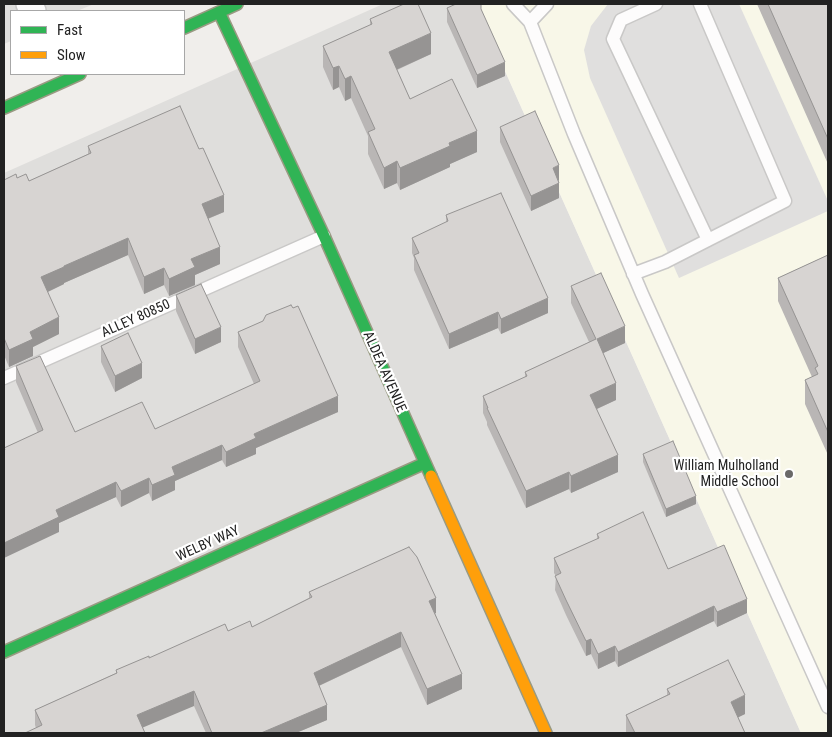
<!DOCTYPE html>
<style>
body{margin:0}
#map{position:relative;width:832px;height:737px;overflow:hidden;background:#f0eeeb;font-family:"Roboto Condensed",sans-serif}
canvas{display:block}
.frame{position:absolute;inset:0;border:5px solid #222;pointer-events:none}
.legend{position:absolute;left:10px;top:10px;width:175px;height:65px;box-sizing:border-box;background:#fff;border:1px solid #a7a7a7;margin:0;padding:6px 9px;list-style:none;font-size:15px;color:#222}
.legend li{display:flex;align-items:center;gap:10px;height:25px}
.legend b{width:25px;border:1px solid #a7a7a7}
</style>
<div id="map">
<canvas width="832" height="737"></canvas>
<div class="frame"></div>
<ul class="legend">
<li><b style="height:6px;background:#30b455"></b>Fast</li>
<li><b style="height:6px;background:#ff9f0a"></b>Slow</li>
</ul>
</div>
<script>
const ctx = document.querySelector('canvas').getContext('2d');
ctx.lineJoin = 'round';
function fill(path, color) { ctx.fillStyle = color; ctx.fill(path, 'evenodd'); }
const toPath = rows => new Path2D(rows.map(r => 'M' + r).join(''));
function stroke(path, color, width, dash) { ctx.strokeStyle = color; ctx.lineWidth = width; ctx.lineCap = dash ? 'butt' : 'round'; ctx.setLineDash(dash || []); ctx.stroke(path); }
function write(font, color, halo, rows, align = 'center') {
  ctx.font = font + ' "Roboto Condensed",sans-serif'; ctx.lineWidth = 4.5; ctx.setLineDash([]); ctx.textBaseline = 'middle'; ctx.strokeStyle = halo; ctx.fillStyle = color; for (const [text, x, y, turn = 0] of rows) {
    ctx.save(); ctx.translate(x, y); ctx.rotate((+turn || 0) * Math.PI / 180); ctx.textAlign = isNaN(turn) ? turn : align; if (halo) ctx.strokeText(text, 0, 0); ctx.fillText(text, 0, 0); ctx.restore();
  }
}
const residential = toPath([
 [4,4,94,4,77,11,11,11,11,41,4,44],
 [383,4,475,4,801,733,4,733,4,173]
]);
const education = toPath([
 [475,4,828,4,828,733,801,733]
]);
const parking = toPath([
 [608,4,739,4,828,201,828,211,679,278,590,78,584,50,591,26]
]);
const lane = toPath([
 [513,4,530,22,574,134,642,294,828,707],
 [656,4,621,20,613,39,708,240,785,201,700,4],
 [530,22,547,4],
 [633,274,665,262,708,240],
 [4,378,324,236]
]);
const street = toPath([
 [29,4,33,11]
]);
const fast = toPath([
 [219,12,324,236,431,476],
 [184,28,237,4],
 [4,108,80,74],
 [4,652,425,463]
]);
const slow = toPath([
 [431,476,546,733]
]);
const wall = toPath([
 [757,4,828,4,828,164],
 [447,8,481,9,505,76,477,88,447,22],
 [370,19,431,54,397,70,410,99,477,152,450,164,450,167,400,190,397,183,384,189,368,154,368,136,351,98,345,101,339,87,333,90,323,67,323,46,370,25],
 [500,127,559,180,559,198,531,211,500,142],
 [88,146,224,212,208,219,220,264,195,275,195,285,169,296,164,285,144,294,128,255,64,283,64,284,48,292,59,334,33,347,33,356,9,367,4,355,4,180,17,178,29,181,88,154],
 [446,215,548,313,501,334,498,328,449,349,414,270,414,258,412,253,412,238,446,223],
 [828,255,828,455,805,404,805,380,812,377,778,301,778,278],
 [571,286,625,343,603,353,616,400,597,409,618,472,571,493,569,489,526,508,487,425,487,422,483,413,483,396,525,377,525,372,589,342,571,303],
 [176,295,221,342,195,354,176,311],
 [238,332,338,412,256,448,256,454,226,467,222,460,175,481,175,490,152,501,149,493,121,507,116,497,59,523,59,532,4,450,4,448,38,433,16,382,16,366,75,432,155,429,254,384,238,347],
 [101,346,142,378,115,392,101,362],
 [643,454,696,504,666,517,643,462],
 [597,534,668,569,747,613,717,627,714,621,618,667,615,661,598,669,591,654,586,656,566,615,555,590,556,576,554,573,554,558,597,539],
 [309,592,436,613,435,613,462,689,427,705,401,647,319,686,327,720,296,733,206,733,194,706,36,728,35,725,35,710,116,673,116,670,228,631,252,627,309,598],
 [667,689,745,714,738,717,745,733,626,733,626,715,667,695]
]);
const shadedWall = toPath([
 [431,33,431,54,389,73,389,52],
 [505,62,505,76,477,88,477,75],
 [339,66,339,87,333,90,333,68],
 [351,76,351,98,345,101,345,79],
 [477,131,477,152,450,164,450,167,400,190,400,168,449,143],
 [397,161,397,183,384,189,384,168],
 [559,165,559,180,553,183,553,168],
 [559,183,559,198,531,211,531,196],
 [224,195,224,212,202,221,202,204],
 [128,238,128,255,64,283,64,284,41,295,41,277,64,266],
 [220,247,220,264,195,275,195,285,169,296,169,279,191,259],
 [164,268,164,285,144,294,144,277],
 [548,298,548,313,501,334,501,319],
 [498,312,498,328,449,349,449,334],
 [59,317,59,334,33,347,33,356,9,367,9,350,30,332],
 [625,326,625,343,597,356,597,339],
 [221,327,221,342,195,354,195,339],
 [142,363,142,378,115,392,115,376],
 [616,383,616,400,590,412,590,395],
 [338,396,338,412,256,448,256,454,226,467,226,452,254,434],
 [222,445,222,460,175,481,175,490,152,501,152,485,172,467],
 [618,455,618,472,571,493,571,476],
 [569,472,569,489,526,508,526,491],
 [149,478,149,493,121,507,121,491],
 [116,482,116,497,59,523,59,532,4,558,4,543,56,510],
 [696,496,696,504,666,517,666,509],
 [436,598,436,613,429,616,429,601],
 [747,599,747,613,717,627,717,612],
 [714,606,714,621,618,667,618,652],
 [401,632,401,647,314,688,314,673],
 [591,639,591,654,586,656,586,641],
 [615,646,615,661,598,669,598,654],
 [462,674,462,689,427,705,427,689],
 [194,691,194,706,137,730,137,715],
 [745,695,745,714,731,721,731,702],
 [327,705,327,720,296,733,261,733]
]);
const building = toPath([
 [404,4,418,4,431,33,389,52,410,99,452,79,477,131,449,143,450,146,400,168,397,161,384,168,368,132,375,129,351,76,345,79,339,66,333,68,323,46,372,24,370,19,404,4],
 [456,4,481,4,481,9,505,62,477,75,447,8,456,4],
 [768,4,828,4,828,139,768,4],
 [180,106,199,149,203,148,224,195,202,204,220,247,191,259,195,267,169,279,164,268,144,277,128,238,64,266,64,267,41,277,59,317,30,332,33,339,9,350,4,338,4,180,16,174,17,178,26,174,29,181,91,153,88,146,180,106],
 [535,111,559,165,553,168,559,183,531,196,500,127,535,111],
 [501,193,548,298,501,319,498,312,449,334,414,255,419,253,412,238,448,221,446,215,501,193],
 [828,255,828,432,805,380,818,374,815,368,818,366,778,278,828,255],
 [601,273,625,326,597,339,616,383,590,395,618,455,571,476,569,472,526,491,487,408,488,408,483,396,527,376,525,372,596,339,571,286,601,273],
 [201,284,221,327,195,339,176,295,201,284],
 [291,305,293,308,298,306,338,396,254,434,256,438,226,452,222,445,172,467,175,475,152,485,149,478,121,491,116,482,56,510,59,517,4,543,4,451,5,450,4,448,43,430,16,366,40,356,75,432,142,402,155,429,260,381,238,332,263,321,266,315,291,305],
 [128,333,142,363,115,376,101,346,128,333],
 [673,441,696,496,666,509,643,454,673,441],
 [643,512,668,569,724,545,747,599,717,612,714,606,618,652,615,646,598,654,591,639,586,641,566,600,555,576,561,573,554,558,599,538,597,534,643,512],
 [409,547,417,557,436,598,429,601,462,674,427,689,401,632,314,673,327,705,261,733,212,733,194,691,137,715,145,733,25,733,42,725,35,710,117,673,116,670,149,656,149,658,225,624,228,631,250,621,252,627,312,597,309,592,409,547],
 [728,660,745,695,731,702,745,733,635,733,626,715,670,694,667,689,728,660]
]);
const markers = [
 [789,474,5,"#6a6968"]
];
const streetNames = [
 ["ALLEY 80850",136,319,-24],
 ["ALDEA AVENUE",384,372,66],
 ["WELBY WAY",208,544,-24]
];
const poiNames = [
 ["William Mulholland",779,466],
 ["Middle School",779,482]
];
fill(residential, '#dfdedc');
fill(education, '#f8f7e8');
fill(parking, '#e0dfde');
stroke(lane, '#c9c8c7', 15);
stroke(street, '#c9c8c7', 28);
stroke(fast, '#999a82', 14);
stroke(slow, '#999a82', 14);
stroke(lane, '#fdfcfc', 12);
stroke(street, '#fdfcfc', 25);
stroke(fast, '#30b455', 11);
stroke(slow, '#ff9f0a', 11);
fill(wall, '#b9b6b5');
fill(shadedWall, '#969493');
fill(building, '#d7d4d2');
stroke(building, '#969493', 1);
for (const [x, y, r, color] of markers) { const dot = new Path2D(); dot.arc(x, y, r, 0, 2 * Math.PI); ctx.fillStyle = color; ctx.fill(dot); stroke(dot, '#fff', 2); }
write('14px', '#222', '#fff', streetNames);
write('14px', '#222', '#fff', poiNames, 'right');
</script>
